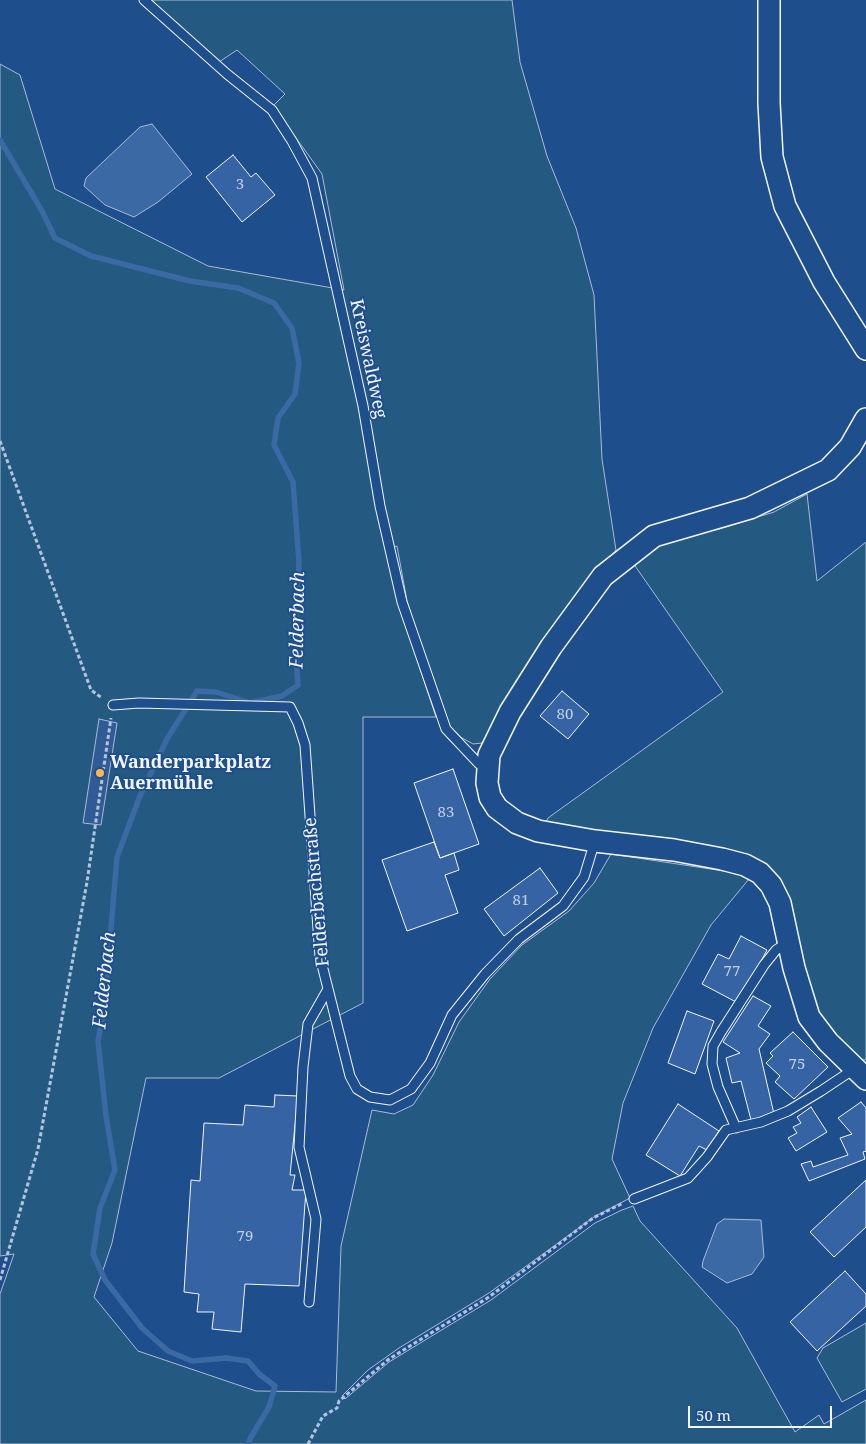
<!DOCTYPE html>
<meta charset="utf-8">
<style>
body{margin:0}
#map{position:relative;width:866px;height:1444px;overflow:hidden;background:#1f4e8c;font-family:"Noto Serif",serif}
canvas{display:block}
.scale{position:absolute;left:688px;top:1406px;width:144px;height:22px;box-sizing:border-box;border:2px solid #f2f6ff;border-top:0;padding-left:6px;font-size:15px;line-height:18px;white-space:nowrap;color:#f2f6ff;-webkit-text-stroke:4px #1f4e8c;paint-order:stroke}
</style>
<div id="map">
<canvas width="866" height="1444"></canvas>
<div class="scale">50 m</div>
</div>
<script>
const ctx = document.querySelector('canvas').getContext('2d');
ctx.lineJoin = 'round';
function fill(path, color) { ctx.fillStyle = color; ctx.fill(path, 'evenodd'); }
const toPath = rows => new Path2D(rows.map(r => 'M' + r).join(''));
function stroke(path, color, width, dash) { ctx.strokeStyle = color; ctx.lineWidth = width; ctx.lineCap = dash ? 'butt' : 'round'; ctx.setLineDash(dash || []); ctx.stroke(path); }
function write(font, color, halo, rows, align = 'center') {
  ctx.font = font + ' "Noto Serif",serif'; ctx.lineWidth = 4; ctx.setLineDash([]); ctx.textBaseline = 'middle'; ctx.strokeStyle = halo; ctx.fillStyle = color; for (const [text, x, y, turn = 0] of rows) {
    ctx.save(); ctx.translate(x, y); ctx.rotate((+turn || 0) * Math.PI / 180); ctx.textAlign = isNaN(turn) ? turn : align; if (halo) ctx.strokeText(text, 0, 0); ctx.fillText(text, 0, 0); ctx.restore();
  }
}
const green = toPath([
 [149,0,512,0,520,62,547,156,576,228,594,295,602,459,616,550,550,631,482,743,473,744,446,729,407,601,397,546,389,549,398,603,436,717,363,717,363,1003,219,1078,146,1078,112,1243,94,1297,138,1351,256,1391,336,1392,341,1246,372,1110,394,1114,413,1105,433,1075,459,1022,490,979,522,945,569,911,594,883,611,854,737,873,749,879,711,925,653,1028,623,1103,612,1159,630,1198,594,1217,489,1293,399,1348,368,1370,342,1396,345,1399,389,1362,491,1300,595,1223,622,1210,633,1206,640,1221,737,1328,795,1432,819,1415,824,1424,866,1400,866,1444,0,1444,0,1294,14,1254,0,1256,0,64,20,75,55,189,208,266,344,290,322,174,273,106,285,94,237,50,219,62,149,0],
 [807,494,817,581,866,542,866,1060,855,1059,814,1017,767,870,543,828,548,818,723,692,633,563,667,540,719,529,774,512,807,494],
 [866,1323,866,1389,842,1402,817,1358,823,1348,866,1323]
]);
const parking = toPath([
 [99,719,117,723,101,825,83,823,99,719]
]);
const water = toPath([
 [152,124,192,174,158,202,134,217,105,205,84,186,86,178,140,127,152,124],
 [724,1219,761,1220,764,1257,752,1274,727,1283,702,1267,703,1261,717,1224,724,1219]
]);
const stream = toPath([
 [0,140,42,211,55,238,91,256,190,281,238,288,274,303,292,328,299,363,295,394,278,418,274,445,293,482,299,562,295,638,298,685,282,696,250,703,216,692,197,691,167,739,140,796,117,857,104,1011,98,1041,106,1116,115,1170,100,1208,93,1254,105,1280,142,1328,168,1351,192,1361,226,1358,248,1361,259,1374,275,1386,269,1407,251,1437,248,1444]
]);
const building = toPath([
 [233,155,251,177,256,173,275,195,242,222,206,177,233,155],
 [562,691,589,714,568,739,540,716,562,691],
 [453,769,479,844,440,858,414,783,453,769],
 [434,842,440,858,454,853,459,870,445,875,458,913,407,931,382,860,434,842],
 [540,868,558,893,504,936,484,909,540,868],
 [741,936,767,950,738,1003,702,984,718,954,729,959,741,936],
 [753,996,771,1006,758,1026,770,1034,759,1049,774,1114,751,1120,741,1081,732,1083,726,1058,740,1053,723,1042,753,996],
 [687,1011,714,1021,695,1074,668,1063,687,1011],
 [793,1032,828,1067,794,1099,775,1082,780,1076,766,1063,773,1056,770,1053,793,1032],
 [275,1095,298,1096,290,1175,295,1175,292,1190,306,1190,299,1286,245,1284,241,1332,212,1329,214,1312,197,1312,199,1294,184,1292,191,1180,200,1181,204,1123,243,1125,245,1105,274,1107,275,1095],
 [861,1102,866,1108,866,1151,863,1152,865,1159,809,1181,801,1164,811,1161,813,1167,848,1155,840,1138,852,1134,838,1118,861,1102],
 [678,1104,719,1131,707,1150,699,1146,680,1176,646,1155,678,1104],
 [811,1107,827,1132,796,1151,788,1138,797,1133,793,1127,801,1123,797,1117,811,1107],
 [866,1180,866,1227,834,1257,810,1232,866,1180],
 [845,1271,866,1294,866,1306,817,1351,790,1322,845,1271]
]);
const path = toPath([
 [0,441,91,690,102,698],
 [0,1280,38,1149,87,882,111,718],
 [308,1444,323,1416,337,1408,339,1401,389,1359,489,1297,593,1218,623,1203]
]);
const service = toPath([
 [144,0,227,74,272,110,292,141,312,178,363,406,380,506,402,602,446,729,479,764,487,766],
 [113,705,139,703,290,707,298,723,305,745,320,957,350,1076,357,1089,370,1097,390,1100,411,1089,430,1063,452,1015,485,974,519,939,563,906,584,877,595,841],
 [736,1128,718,1087,712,1064,713,1046,721,1032,764,965,776,950,788,942],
 [634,1199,688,1178,707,1157,726,1130,761,1122,788,1111,821,1091,854,1069],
 [309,1302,316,1219,299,1147,303,1067,308,1024,328,989]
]);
const tertiary = toPath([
 [769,0,769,103,772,157,785,206,824,282,866,349],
 [866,419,850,447,828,470,750,508,654,536,603,576,551,647,510,712,489,755,487,783,490,797,497,808,517,823,538,831,595,841,674,850,722,859,745,865,760,873,771,885,780,903,794,968,809,1017,828,1042,866,1079]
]);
const markers = [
 [100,773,5,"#ffb74d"]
];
const numberNames = [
 ["3",240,185],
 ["80",565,715],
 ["83",446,813],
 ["81",521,901],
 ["77",732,972],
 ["75",797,1065],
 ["79",245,1237]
];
const streetNames = [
 ["Kreiswaldweg",368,359,78],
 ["Felderbachstraße",317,892,-95]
];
const poiNames = [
 ["Wanderparkplatz",110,763],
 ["Auermühle",110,784]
];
const waterNames = [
 ["Felderbach",298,620,-89],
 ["Felderbach",105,980,-84]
];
fill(green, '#245a82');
stroke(green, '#a8bbd7', 1);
fill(parking, '#305b95');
stroke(parking, '#a8bbd7', 1);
fill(water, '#3b69a3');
stroke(water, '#a8bbd7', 1);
stroke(stream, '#3b69a3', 5.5);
fill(building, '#3563a3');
stroke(building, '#f2f6ff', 1);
stroke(service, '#f2f6ff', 11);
stroke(tertiary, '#f2f6ff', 24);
stroke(path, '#b3c4dc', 3, [4, 2.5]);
stroke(service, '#1f4e8c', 9);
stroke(tertiary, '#1f4e8c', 21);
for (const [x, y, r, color] of markers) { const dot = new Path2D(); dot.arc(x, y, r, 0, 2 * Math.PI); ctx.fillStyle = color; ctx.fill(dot); stroke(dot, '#1f4e8c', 2); }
write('15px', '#c3d1e8', null, numberNames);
write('18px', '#f2f6ff', '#1f4e8c', streetNames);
write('bold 18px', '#f2f6ff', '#1f4e8c', poiNames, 'left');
write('italic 19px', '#f2f6ff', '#1f4e8c', waterNames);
</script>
